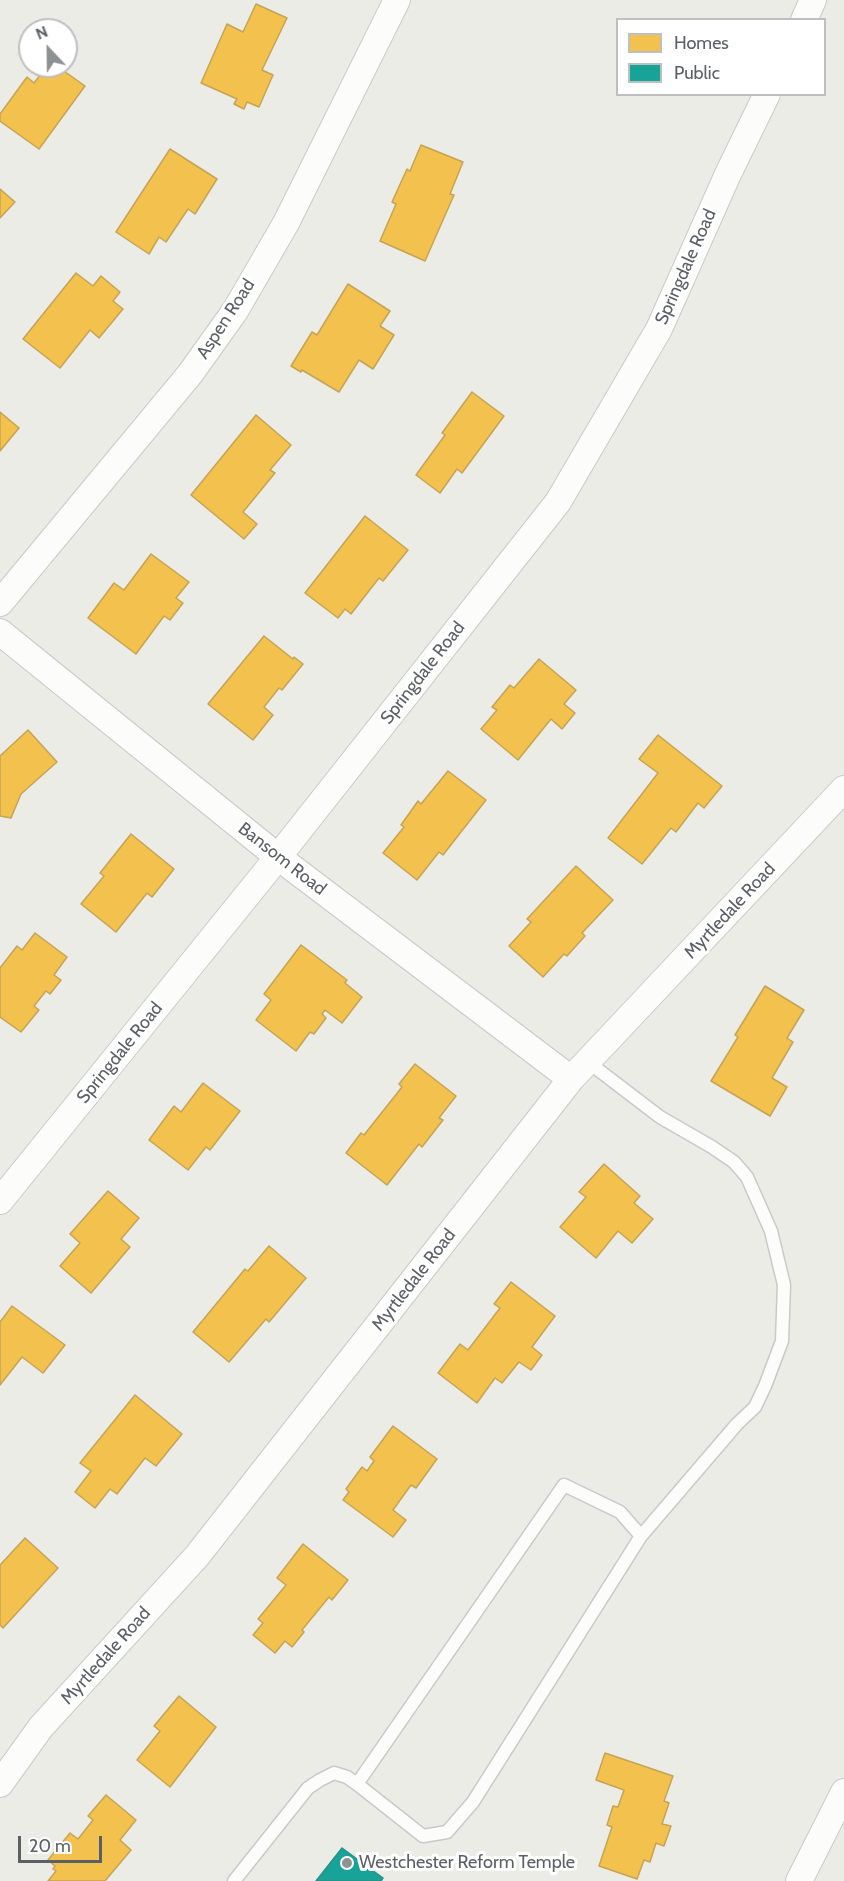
<!DOCTYPE html>
<style>
body{margin:0}
#map{position:relative;width:844px;height:1881px;overflow:hidden;background:#ecece7;font-family:Cabin,sans-serif}
canvas{display:block}
.legend{position:absolute;left:616px;top:18px;width:210px;height:78px;box-sizing:border-box;background:#fff;border:2px solid #bebfc1;margin:0;padding:8px 10px;list-style:none;font-size:18px;color:#5c6065}
.legend li{display:flex;align-items:center;gap:12px;height:30px}
.legend b{width:30px;border:2px solid #bebfc1}
.north{position:absolute;left:18px;top:18px;width:60px;height:60px;box-sizing:border-box;background:#fff;border:2px solid #bebfc1;border-radius:50%;rotate:338deg;font-size:16px;font-weight:700;line-height:24px;text-align:center;color:#5c6065}
.north::after{content:'';display:block;margin:auto;width:21px;height:27px;background:#8e9192;clip-path:polygon(50% 0,100% 100%,50% 72%,0 100%)}
.scale{position:absolute;left:18px;top:1836px;width:84px;height:27px;box-sizing:border-box;border:3px solid #5c6065;border-top:0;padding-left:8px;font-size:18px;line-height:21px;white-space:nowrap;color:#5c6065;-webkit-text-stroke:4px #fff;paint-order:stroke}
</style>
<div id="map">
<canvas width="844" height="1881"></canvas>
<ul class="legend">
<li><b style="height:16px;background:#f2c14e"></b>Homes</li>
<li><b style="height:16px;background:#17a398"></b>Public</li>
</ul>
<div class="north">N</div>
<div class="scale">20 m</div>
</div>
<script>
const ctx = document.querySelector('canvas').getContext('2d');
ctx.lineJoin = 'round';
function fill(path, color) { ctx.fillStyle = color; ctx.fill(path, 'evenodd'); }
const toPath = rows => new Path2D(rows.map(r => 'M' + r).join(''));
function stroke(path, color, width, dash) { ctx.strokeStyle = color; ctx.lineWidth = width; ctx.lineCap = dash ? 'butt' : 'round'; ctx.setLineDash(dash || []); ctx.stroke(path); }
function write(font, color, halo, rows, align = 'center') {
  ctx.font = font + ' Cabin,sans-serif'; ctx.lineWidth = 6; ctx.setLineDash([]); ctx.textBaseline = 'middle'; ctx.strokeStyle = halo; ctx.fillStyle = color; for (const [text, x, y, turn = 0] of rows) {
    ctx.save(); ctx.translate(x, y); ctx.rotate((+turn || 0) * Math.PI / 180); ctx.textAlign = isNaN(turn) ? turn : align; if (halo) ctx.strokeText(text, 0, 0); ctx.fillText(text, 0, 0); ctx.restore();
  }
}
const homes = toPath([
 [256,4,287,18,262,70,273,75,259,107,247,102,244,109,234,104,237,99,201,83,227,24,243,32,256,4],
 [47,66,57,66,85,86,39,149,0,121,0,114,27,77,34,83,47,66],
 [421,145,463,162,450,194,454,195,425,261,380,241,396,204,392,202,407,169,410,171,421,145],
 [170,149,217,179,195,214,188,209,166,242,159,237,149,254,116,232,170,149],
 [0,189,15,202,0,218,0,189],
 [76,273,93,286,101,276,120,292,113,301,123,309,99,338,90,330,60,368,23,339,76,273],
 [348,284,390,311,380,326,394,335,373,369,359,360,339,392,302,370,301,372,291,366,312,332,317,335,348,284],
 [472,392,504,416,462,473,457,469,440,493,416,475,445,435,442,433,472,392],
 [0,412,19,428,0,451,0,412],
 [256,415,291,445,270,470,275,473,243,512,257,524,244,539,191,495,256,415],
 [365,516,408,550,383,581,379,578,351,614,345,609,338,618,305,593,365,516],
 [151,554,189,582,176,598,183,603,170,620,164,616,136,654,88,618,114,583,124,590,151,554],
 [264,636,293,659,294,657,303,664,282,690,279,688,264,707,273,715,253,740,208,704,264,636],
 [539,659,576,690,564,704,575,713,562,729,551,719,518,760,481,729,497,710,492,707,510,685,514,688,539,659],
 [28,730,57,762,21,794,11,818,0,816,0,756,28,730],
 [658,735,722,786,704,808,698,803,676,832,671,828,642,864,608,838,658,773,639,759,658,735],
 [448,771,486,800,443,855,439,852,417,880,383,853,404,827,401,825,418,801,421,804,448,771],
 [131,834,174,869,152,897,147,893,116,932,81,904,104,876,100,873,131,834],
 [576,866,613,900,582,933,585,936,567,956,564,954,543,977,509,946,531,922,527,919,576,866],
 [35,933,67,957,54,975,61,980,50,994,46,991,34,1006,39,1010,21,1032,0,1017,0,968,17,946,22,950,35,933],
 [301,945,347,980,345,983,362,997,342,1023,325,1010,322,1014,326,1018,314,1034,310,1032,296,1051,256,1020,271,1000,264,994,301,945],
 [765,986,804,1010,787,1038,793,1042,772,1078,787,1087,770,1116,711,1081,738,1037,735,1035,765,986],
 [415,1064,456,1096,439,1118,443,1120,422,1147,419,1144,387,1185,346,1153,361,1133,364,1135,402,1087,399,1084,415,1064],
 [203,1083,240,1111,210,1150,206,1147,188,1170,149,1140,174,1106,181,1112,203,1083],
 [604,1164,640,1196,634,1203,653,1219,632,1243,618,1231,596,1258,560,1227,586,1197,579,1192,604,1164],
 [108,1191,139,1218,121,1239,130,1247,91,1293,60,1266,80,1243,70,1234,108,1191],
 [269,1246,306,1278,269,1322,266,1319,229,1362,193,1332,245,1269,248,1271,269,1246],
 [511,1282,555,1316,532,1347,542,1355,531,1370,519,1362,502,1383,495,1378,477,1403,438,1373,460,1344,468,1350,500,1308,494,1304,511,1282],
 [12,1306,65,1345,43,1373,22,1357,0,1385,0,1322,12,1306],
 [135,1395,182,1434,156,1466,145,1458,117,1494,110,1489,95,1508,75,1492,91,1471,80,1463,135,1395],
 [393,1426,437,1459,416,1488,411,1485,393,1510,406,1520,393,1537,343,1500,349,1492,346,1489,362,1467,367,1471,374,1461,370,1457,393,1426],
 [25,1538,58,1568,3,1628,0,1625,0,1565,25,1538],
 [303,1544,348,1580,332,1600,329,1597,302,1630,304,1632,292,1647,285,1641,275,1653,253,1635,263,1623,258,1619,286,1585,277,1578,303,1544],
 [179,1696,216,1727,170,1787,137,1760,160,1731,154,1726,179,1696],
 [605,1753,673,1776,664,1801,669,1803,662,1824,671,1826,664,1846,656,1843,650,1862,644,1860,637,1879,599,1866,612,1827,607,1825,613,1806,618,1807,624,1790,596,1780,605,1753],
 [106,1795,136,1820,120,1840,131,1850,105,1881,48,1881,56,1871,53,1869,55,1866,48,1860,70,1833,78,1839,93,1820,88,1816,106,1795]
]);
const public = toPath([
 [342,1848,383,1878,381,1881,316,1881,342,1848]
]);
const service = toPath([
 [588,1062,660,1117,712,1147,734,1162,747,1177,771,1231,784,1285,782,1341,765,1386,755,1407,737,1424,641,1536],
 [234,1881,308,1788,320,1780,334,1773,347,1777,357,1784,423,1836,447,1832,473,1802,641,1536,620,1512,564,1485,357,1784]
]);
const minor = toPath([
 [804,20,813,0],
 [0,603,190,374,235,311,286,223,397,0],
 [0,632,278,857,571,1079],
 [0,1201,278,857,558,502,659,329,728,174,767,94],
 [0,1784,41,1727,197,1556,571,1079,844,789],
 [799,1881,844,1792]
]);
const markers = [
 [347,1863,6,"#8e9192"]
];
const streetNames = [
 ["Springdale Road",686,267,-66],
 ["Aspen Road",226,319,-57],
 ["Springdale Road",423,673,-52],
 ["Bansom Road",282,859,38],
 ["Myrtledale Road",730,911,-47],
 ["Springdale Road",120,1053,-51],
 ["Myrtledale Road",414,1280,-52],
 ["Myrtledale Road",106,1656,-48]
];
const poiNames = [
 ["Westchester Reform Temple",359,1863]
];
fill(homes, '#f2c14e');
stroke(homes, '#c5a455', 1.5);
fill(public, '#17a398');
stroke(public, '#2c8f89', 1.5);
stroke(service, '#c9c9c9', 15);
stroke(minor, '#c9c9c9', 28);
stroke(service, '#fcfcfb', 12);
stroke(minor, '#fcfcfb', 26);
for (const [x, y, r, color] of markers) { const dot = new Path2D(); dot.arc(x, y, r, 0, 2 * Math.PI); ctx.fillStyle = color; ctx.fill(dot); stroke(dot, '#fff', 2); }
write('18px', '#5c6065', '#fff', streetNames);
write('18px', '#5c6065', '#fff', poiNames, 'left');
</script>
